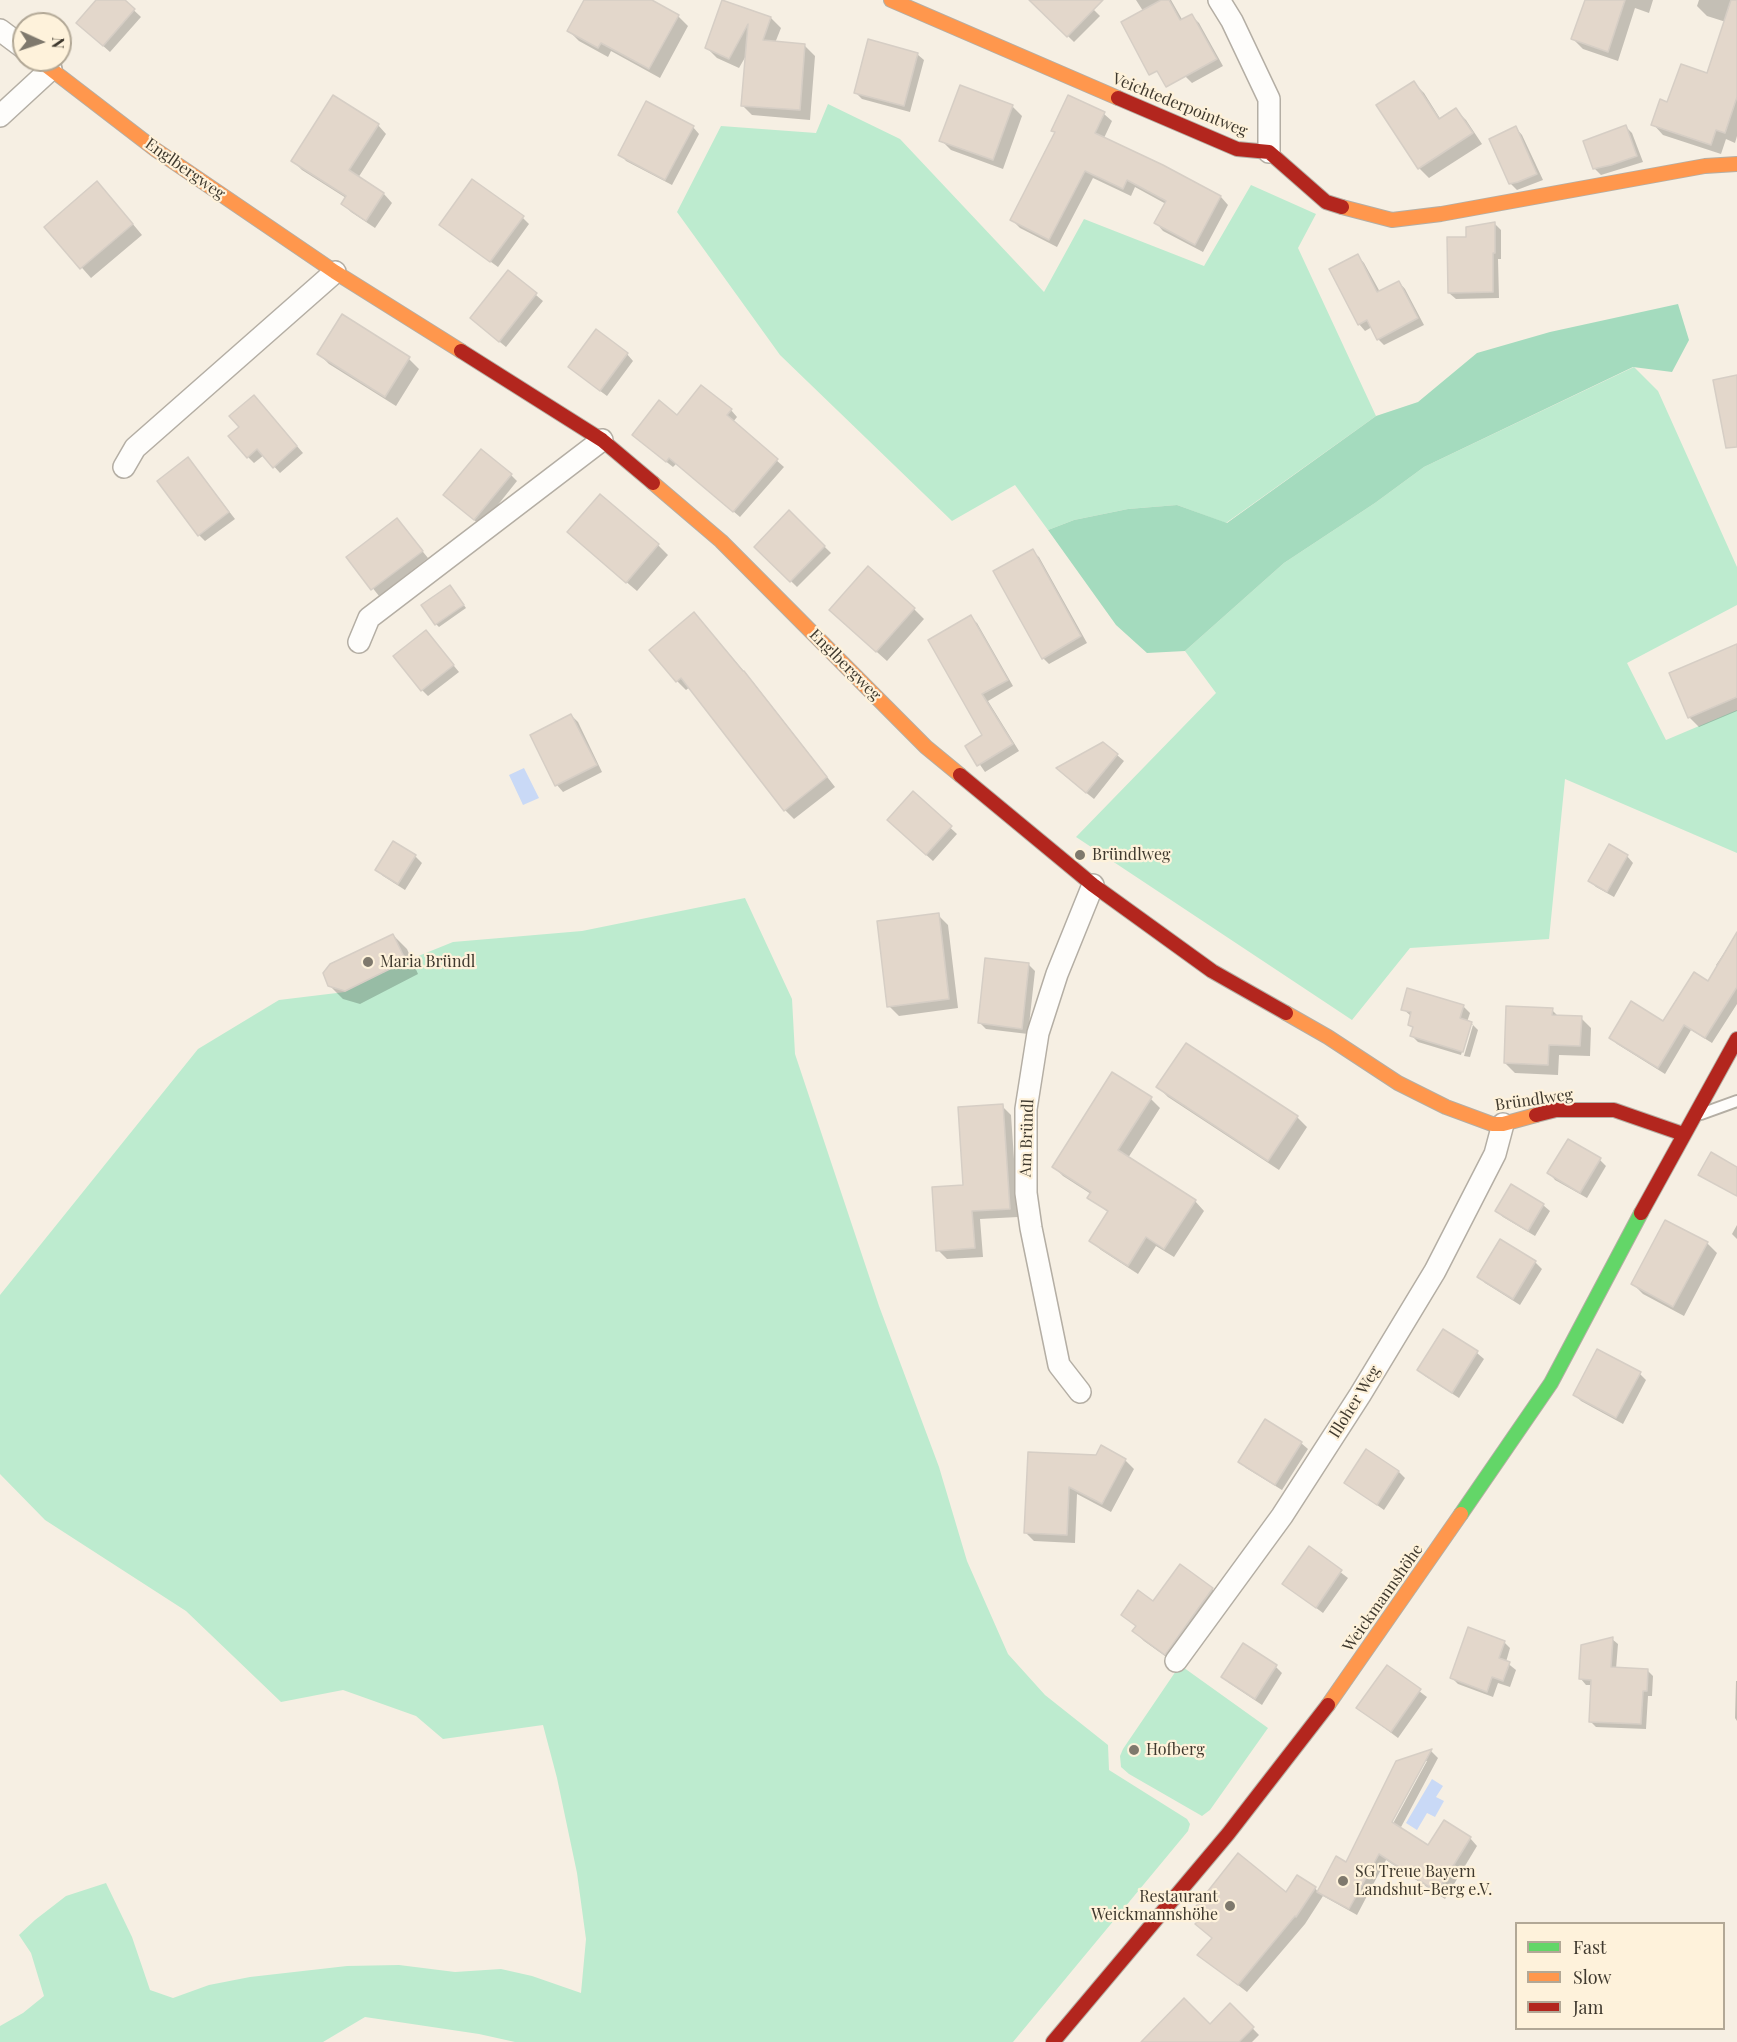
<!DOCTYPE html>
<meta charset="utf-8">
<style>
body{margin:0}
#map{position:relative;width:1737px;height:2042px;overflow:hidden;background:#f6efe3;font-family:"Playfair Display",serif}
canvas{display:block}
.legend{position:absolute;left:1515px;top:1922px;width:210px;height:108px;box-sizing:border-box;background:#fef2db;border:2px solid #b2a896;margin:0;padding:8px 10px;list-style:none;font-size:18px;color:#3f392e}
.legend li{display:flex;align-items:center;gap:12px;height:30px}
.legend b{width:30px;border:2px solid #b2a896}
.north{position:absolute;left:12px;top:12px;width:60px;height:60px;box-sizing:border-box;background:#fef2db;border:2px solid #b2a896;border-radius:50%;rotate:93deg;font-size:16px;font-weight:700;line-height:24px;text-align:center;color:#3f392e}
.north::after{content:'';display:block;margin:auto;width:21px;height:27px;background:#7f796d;clip-path:polygon(50% 0,100% 100%,50% 72%,0 100%)}
</style>
<div id="map">
<canvas width="1737" height="2042"></canvas>
<ul class="legend">
<li><b style="height:8px;background:#63d668"></b>Fast</li>
<li><b style="height:8px;background:#ff974d"></b>Slow</li>
<li><b style="height:8px;background:#b3261e"></b>Jam</li>
</ul>
<div class="north">N</div>
</div>
<script>
const ctx = document.querySelector('canvas').getContext('2d');
ctx.lineJoin = 'round';
function fill(path, color) { ctx.fillStyle = color; ctx.fill(path, 'evenodd'); }
const toPath = rows => new Path2D(rows.map(r => 'M' + r).join(''));
function stroke(path, color, width, dash) { ctx.strokeStyle = color; ctx.lineWidth = width; ctx.lineCap = dash ? 'butt' : 'round'; ctx.setLineDash(dash || []); ctx.stroke(path); }
function write(font, color, halo, rows, align = 'center') {
  ctx.font = font + ' "Playfair Display",serif'; ctx.lineWidth = 4.5; ctx.setLineDash([]); ctx.textBaseline = 'middle'; ctx.strokeStyle = halo; ctx.fillStyle = color; for (const [text, x, y, turn = 0] of rows) {
    ctx.save(); ctx.translate(x, y); ctx.rotate((+turn || 0) * Math.PI / 180); ctx.textAlign = isNaN(turn) ? turn : align; if (halo) ctx.strokeText(text, 0, 0); ctx.fillText(text, 0, 0); ctx.restore();
  }
}
const green = toPath([
 [828,104,900,139,1044,292,1084,219,1204,266,1251,185,1316,214,1298,248,1376,416,1226,523,1177,505,1128,509,1074,520,1048,530,1015,485,952,521,780,355,677,212,721,126,816,133],
 [1634,367,1658,391,1737,567,1737,605,1627,663,1666,740,1737,710,1737,853,1565,779,1549,939,1410,948,1352,1020,1076,837,1216,693,1185,651,1284,563,1375,503,1424,467],
 [745,898,792,999,795,1054,879,1306,939,1467,967,1561,1008,1654,1045,1695,1108,1745,1109,1770,1187,1819,1190,1824,1188,1831,1013,2042,515,2042,479,2034,365,2017,323,2042,0,2042,0,2026,23,2013,44,1996,31,1953,19,1935,35,1920,66,1896,106,1883,132,1937,150,1990,173,1998,209,1985,250,1977,347,1966,399,1965,455,1972,501,1969,532,1976,581,1993,586,1939,577,1873,557,1778,543,1725,443,1739,416,1716,343,1690,281,1702,186,1611,45,1520,0,1474,0,1295,198,1049,279,1000,345,992,406,961,453,942,582,931],
 [1180,1665,1268,1728,1210,1810,1202,1816,1129,1774,1121,1767,1120,1756,1123,1749]
]);
const forest = toPath([
 [1678,304,1689,340,1672,372,1633,367,1424,467,1375,503,1284,563,1185,651,1147,653,1116,625,1048,530,1074,520,1128,509,1177,505,1227,523,1376,416,1418,402,1477,353,1550,332]
]);
const water = toPath([
 [524,768,539,798,523,805,509,775],
 [1432,1779,1443,1786,1436,1797,1444,1801,1435,1817,1427,1813,1417,1830,1406,1823]
]);
const shadow = toPath([
 [98,0,123,0,141,17,110,52,84,29],
 [586,0,649,0,678,16,688,26,660,78,611,51,608,57,579,41,569,31],
 [1045,0,1084,0,1100,16,1074,42,1038,7],
 [1136,0,1171,0,1183,21,1192,16,1199,23,1223,66,1192,83,1185,76],
 [1586,0,1653,0,1649,13,1635,8,1618,61,1583,49,1573,39],
 [1699,0,1737,0,1737,136,1735,143,1726,139,1721,154,1663,135,1653,124,1668,104,1708,75,1726,22,1707,16,1697,6],
 [723,1,771,18,781,28,775,43,805,46,815,56,810,120,752,115,742,105,747,54,739,68,717,58,707,48],
 [917,54,924,60,910,112,862,99,855,92],
 [1414,83,1424,93,1441,120,1456,110,1466,120,1482,144,1429,178,1419,168],
 [1012,106,1022,116,1003,169,951,150,941,140],
 [1104,114,1112,121,1104,138,1162,166,1221,197,1228,205,1203,252,1163,231,1156,223,1166,204,1135,187,1131,196,1093,178,1057,247,1020,228,1012,220,1056,133,1053,131],
 [378,125,386,134,358,178,384,194,392,203,375,228,351,212,343,204,346,198,302,170,293,161],
 [693,127,699,134,672,185,626,161,620,154],
 [1626,127,1632,133,1643,162,1601,175,1594,168],
 [1516,128,1522,135,1543,180,1517,190,1510,183],
 [107,193,142,235,91,278,46,227],
 [523,218,529,224,498,267,448,231],
 [1494,223,1501,230,1501,259,1498,259,1499,298,1456,299,1449,293,1467,239],
 [1358,256,1364,263,1380,292,1399,282,1405,289,1424,325,1384,345,1378,339,1372,327,1365,331,1359,324],
 [509,272,543,301,506,347,478,324],
 [342,316,409,359,419,369,396,406,329,364,319,354],
 [627,354,633,361,607,396,576,373],
 [260,403,303,453,280,473,264,455,254,463,248,457,241,427],
 [731,410,737,417,733,422,784,467,740,517,677,463,673,467,640,441,677,417],
 [194,466,235,519,205,541,199,535],
 [511,475,517,481,481,526,452,501],
 [789,512,831,553,797,587,756,547],
 [397,520,428,558,379,596,348,557],
 [579,542,658,545,668,555,637,591],
 [1032,551,1039,557,1087,643,1049,664,1043,658],
 [452,589,466,608,439,627,436,624],
 [914,609,924,619,887,661,841,620],
 [970,617,977,623,1013,686,988,701,1019,751,985,772,967,746,984,735],
 [703,623,753,682,835,787,794,819,785,810,690,687,686,690,677,681],
 [426,632,459,672,428,696,422,690],
 [1737,651,1737,711,1699,727,1689,717],
 [571,715,578,722,602,772,563,792,557,785,532,735],
 [1103,743,1124,761,1094,799,1064,775],
 [913,793,957,834,933,861,895,827],
 [393,843,416,857,422,863,405,890,383,876,377,870],
 [1627,856,1633,863,1614,897,1596,887,1590,881],
 [938,915,948,925,958,1008,899,1016,889,1006],
 [1737,934,1737,1004,1712,1043,1691,1030,1665,1074,1617,1044,1611,1038,1664,1023,1708,983,1718,967,1716,965],
 [393,935,407,949,418,974,360,1004,343,999,329,985],
 [1029,965,1035,971,1028,1034,986,1029,980,1023],
 [1463,1006,1470,1013,1467,1022,1471,1023,1478,1030,1470,1057,1464,1056,1473,1025,1470,1025,1461,1055,1418,1042,1412,1036,1414,1029,1409,1024,1411,1016,1403,1009],
 [1552,1010,1559,1017,1581,1018,1591,1028,1590,1056,1559,1055,1558,1075,1515,1073,1505,1063],
 [1158,1087,1297,1117,1307,1127,1279,1170,1168,1097],
 [1151,1099,1160,1108,1128,1158,1195,1201,1204,1211,1174,1257,1156,1246,1138,1274,1101,1250,1091,1241,1109,1213,1089,1197,1091,1194,1063,1176,1053,1166],
 [1002,1106,1011,1115,1018,1217,980,1219,983,1257,947,1259,938,1250],
 [1600,1160,1606,1166,1587,1198,1555,1180,1549,1173],
 [1543,1205,1550,1211,1535,1236,1503,1217,1497,1211],
 [1737,1225,1737,1239,1732,1234],
 [1500,1241,1535,1262,1542,1269,1520,1305,1485,1283,1479,1277],
 [1707,1243,1717,1253,1684,1316,1643,1294,1633,1284],
 [1443,1331,1477,1353,1484,1359,1459,1398,1425,1376,1419,1369],
 [1640,1374,1646,1380,1623,1424,1581,1401,1575,1395],
 [1301,1443,1308,1449,1282,1490,1246,1468,1240,1461],
 [1366,1451,1399,1472,1405,1478,1384,1510,1346,1483],
 [1029,1453,1125,1460,1134,1469,1111,1512,1077,1494,1075,1543,1034,1541,1025,1532],
 [1309,1548,1348,1578,1323,1613,1284,1584],
 [1212,1589,1222,1599,1176,1664,1144,1641,1134,1631,1137,1627,1123,1615,1153,1603],
 [1612,1639,1618,1644,1616,1669,1647,1670,1653,1676,1652,1696,1648,1696,1646,1729,1596,1727,1590,1721,1592,1685,1586,1685,1581,1679],
 [1504,1642,1510,1648,1506,1662,1516,1670,1510,1687,1498,1683,1493,1697,1458,1684,1452,1678],
 [1243,1645,1276,1667,1282,1673,1262,1705,1229,1683,1223,1677],
 [1387,1667,1427,1697,1398,1738,1358,1708],
 [1736,1681,1737,1681,1737,1721,1735,1718],
 [1431,1751,1438,1758,1400,1829,1429,1847,1470,1838,1477,1846,1445,1899,1386,1860,1357,1915,1323,1896,1305,1924,1247,1992,1199,1955,1286,1894,1315,1888,1318,1892,1347,1864,1398,1762],
 [1424,1761,1427,1761,1390,1829,1387,1828],
 [1230,2005,1259,2035,1252,2042,1143,2042,1210,2026]
]);
const building = toPath([
 [96,0,125,0,135,9,103,46,76,23,96,0],
 [584,0,652,0,679,15,649,69,601,43,598,48,567,31,584,0],
 [722,0,771,17,763,40,805,44,800,110,741,106,748,24,729,59,705,48,722,0],
 [1029,0,1103,0,1067,37,1029,0],
 [1161,0,1169,0,1180,20,1192,14,1217,59,1166,87,1157,71,1149,75,1121,22,1161,0],
 [1585,0,1625,0,1608,52,1571,39,1585,0],
 [1731,0,1737,0,1737,97,1725,133,1716,130,1711,145,1651,125,1660,99,1667,102,1681,64,1707,73,1731,0],
 [868,39,918,53,904,106,854,93,868,39],
 [1414,81,1439,119,1456,108,1473,133,1418,169,1376,105,1414,81],
 [960,85,1013,105,993,160,939,141,960,85],
 [333,95,379,124,349,170,384,193,366,221,341,204,346,196,291,161,333,95],
 [1068,95,1105,112,1095,133,1163,165,1221,196,1195,245,1154,223,1166,201,1127,180,1123,189,1085,171,1049,240,1010,220,1055,132,1051,131,1068,95],
 [646,101,694,126,665,180,618,155,646,101],
 [1626,125,1637,156,1611,165,1593,169,1583,141,1626,125],
 [1516,126,1537,174,1518,182,1509,184,1489,139,1516,126],
 [472,179,524,216,490,262,439,225,472,179],
 [97,181,133,224,80,269,44,227,97,181],
 [1495,222,1495,253,1493,253,1493,292,1448,293,1447,237,1466,237,1466,227,1495,222],
 [1358,254,1377,292,1399,281,1418,318,1377,340,1367,320,1358,325,1329,269,1358,254],
 [508,270,537,293,499,342,470,318,508,270],
 [342,314,410,357,385,397,317,354,342,314],
 [596,329,628,353,600,391,568,367,596,329],
 [1737,375,1737,447,1726,448,1713,380,1737,375],
 [701,385,732,409,727,415,778,459,733,512,669,458,666,462,632,435,659,400,677,415,701,385],
 [254,395,297,446,273,468,257,449,247,458,228,436,239,427,229,416,254,395],
 [481,449,512,474,474,520,443,495,481,449],
 [188,457,229,512,198,536,157,481,188,457],
 [600,494,659,544,626,583,567,532,600,494],
 [789,510,825,546,790,582,754,547,789,510],
 [397,518,423,551,371,590,346,557,397,518],
 [1033,549,1081,636,1042,659,993,571,1033,549],
 [868,566,915,608,876,652,829,610,868,566],
 [450,585,464,605,435,625,421,605,450,585],
 [694,612,743,671,744,671,827,777,784,811,681,678,676,682,649,650,694,612],
 [971,615,1008,680,982,694,1013,744,977,766,965,746,982,735,928,640,971,615],
 [426,630,454,665,421,691,393,656,426,630],
 [1737,644,1737,697,1688,718,1669,673,1737,644],
 [571,714,597,765,555,786,530,735,571,714],
 [1103,742,1118,754,1086,793,1056,768,1103,742],
 [913,791,952,826,926,855,887,820,913,791],
 [393,841,416,855,398,884,375,870,393,841],
 [1609,844,1628,855,1607,892,1588,881,1609,844],
 [939,913,949,999,887,1007,877,921,939,913],
 [1737,932,1737,987,1705,1038,1684,1025,1658,1068,1609,1038,1631,1001,1663,1021,1694,972,1708,981,1737,932],
 [393,934,406,961,345,991,328,986,323,973,330,964,393,934],
 [985,958,1029,963,1022,1029,978,1023,985,958],
 [1407,988,1464,1005,1460,1018,1472,1022,1463,1052,1410,1036,1413,1027,1408,1025,1411,1012,1401,1010,1407,988],
 [1506,1006,1553,1008,1552,1015,1582,1016,1580,1046,1549,1045,1548,1065,1504,1063,1506,1006],
 [1186,1043,1298,1116,1268,1161,1156,1087,1186,1043],
 [1112,1072,1152,1097,1118,1150,1196,1200,1164,1249,1146,1237,1128,1266,1089,1241,1108,1211,1087,1198,1091,1192,1052,1167,1112,1072],
 [1003,1104,1010,1209,972,1211,975,1248,936,1251,932,1187,963,1185,958,1107,1003,1104],
 [1568,1139,1601,1158,1580,1193,1547,1173,1568,1139],
 [1711,1152,1737,1167,1737,1196,1698,1175,1711,1152],
 [1511,1184,1544,1204,1528,1231,1495,1211,1511,1184],
 [1665,1220,1708,1242,1673,1307,1631,1284,1665,1220],
 [1500,1239,1536,1261,1513,1299,1477,1277,1500,1239],
 [1443,1329,1478,1351,1452,1393,1417,1370,1443,1329],
 [1597,1349,1641,1372,1616,1418,1573,1395,1597,1349],
 [1265,1419,1302,1442,1275,1485,1238,1462,1265,1419],
 [1101,1445,1126,1459,1102,1504,1069,1487,1067,1535,1024,1533,1028,1452,1096,1455,1101,1445],
 [1366,1449,1399,1471,1377,1505,1344,1483,1366,1449],
 [1309,1546,1342,1570,1316,1608,1282,1584,1309,1546],
 [1180,1564,1213,1588,1165,1655,1132,1631,1136,1626,1121,1615,1138,1590,1153,1601,1180,1564],
 [1468,1627,1505,1641,1499,1658,1510,1662,1503,1681,1492,1677,1487,1692,1450,1678,1468,1627],
 [1613,1637,1611,1667,1648,1669,1647,1691,1643,1691,1641,1724,1589,1722,1591,1680,1579,1679,1581,1645,1613,1637],
 [1243,1643,1277,1665,1255,1699,1221,1677,1243,1643],
 [1387,1665,1421,1689,1391,1732,1356,1708,1387,1665],
 [1432,1749,1392,1822,1428,1845,1444,1820,1471,1837,1437,1892,1379,1854,1349,1909,1317,1892,1336,1856,1346,1862,1396,1761,1432,1749],
 [1238,1853,1286,1892,1297,1875,1316,1887,1296,1917,1295,1916,1238,1985,1197,1955,1212,1938,1195,1924,1197,1922,1189,1915,1238,1853],
 [1184,1998,1210,2024,1230,2003,1254,2027,1239,2042,1141,2042,1184,1998]
]);
const lane = toPath([
 [1701,1114,1737,1101]
]);
const street = toPath([
 [1219,0,1232,21,1269,99,1269,152],
 [0,30,24,48],
 [0,116,51,69],
 [124,467,135,448,335,272],
 [359,642,369,618,602,440],
 [1080,1392,1059,1365,1031,1228,1026,1193,1026,1109,1038,1033,1057,974,1093,885],
 [1176,1661,1282,1516,1360,1395,1435,1271,1495,1154,1503,1124]
]);
const fast = toPath([
 [1461,1514,1551,1383,1641,1213]
]);
const slow = toPath([
 [891,0,1118,98],
 [39,60,156,150,335,272,461,351],
 [1342,207,1392,220,1441,214,1705,166,1737,164],
 [653,483,721,541,926,747,960,775],
 [1286,1013,1328,1037,1398,1083,1446,1107,1492,1124,1503,1124,1536,1115],
 [1328,1705,1461,1514]
]);
const jam = toPath([
 [1118,98,1237,149,1269,152,1326,202,1342,207],
 [461,351,602,440,653,483],
 [960,775,1093,885,1212,971,1286,1013],
 [1536,1115,1556,1110,1614,1110,1683,1134],
 [1641,1213,1737,1039],
 [1053,2042,1228,1834,1328,1705]
]);
const markers = [
 [1080,855,6,"#7f796d"],
 [368,962,6,"#7f796d"],
 [1134,1750,6,"#7f796d"],
 [1343,1881,6,"#7f796d"],
 [1230,1906,6,"#7f796d"]
];
const streetNames = [
 ["Veichtederpointweg",1180,105,22],
 ["Englbergweg",185,169,35],
 ["Englbergweg",845,665,45],
 ["Bründlweg",1534,1100,-8],
 ["Am Bründl",1027,1138,-88],
 ["Illoher Weg",1355,1402,-58],
 ["Weickmannshöhe",1383,1598,-55]
];
const poiNames = [
 ["Bründlweg",1092,855],
 ["Maria Bründl",380,962],
 ["Hofberg",1146,1750],
 ["SG Treue Bayern",1355,1872],
 ["Landshut-Berg e.V.",1355,1890],
 ["Restaurant",1218,1897,"right"],
 ["Weickmannshöhe",1218,1915,"right"]
];
fill(green, '#bdebcf');
fill(forest, '#a4dbbe');
fill(water, '#c9d9f6');
fill(shadow, '#0003');
fill(building, '#e3d7cb');
stroke(building, '#d6cec5', 1.5);
stroke(lane, '#b4aea4', 14);
stroke(street, '#b4aea4', 24);
stroke(fast, '#b4aea4', 16);
stroke(slow, '#b4aea4', 16);
stroke(jam, '#b4aea4', 16);
stroke(lane, '#fefdfb', 10);
stroke(street, '#fefdfb', 21);
stroke(fast, '#63d668', 14);
stroke(slow, '#ff974d', 14);
stroke(jam, '#b3261e', 14);
for (const [x, y, r, color] of markers) { const dot = new Path2D(); dot.arc(x, y, r, 0, 2 * Math.PI); ctx.fillStyle = color; ctx.fill(dot); stroke(dot, '#fef2db', 2); }
write('16px', '#3f392e', '#fef2db', streetNames);
write('16px', '#3f392e', '#fef2db', poiNames, 'left');
</script>
